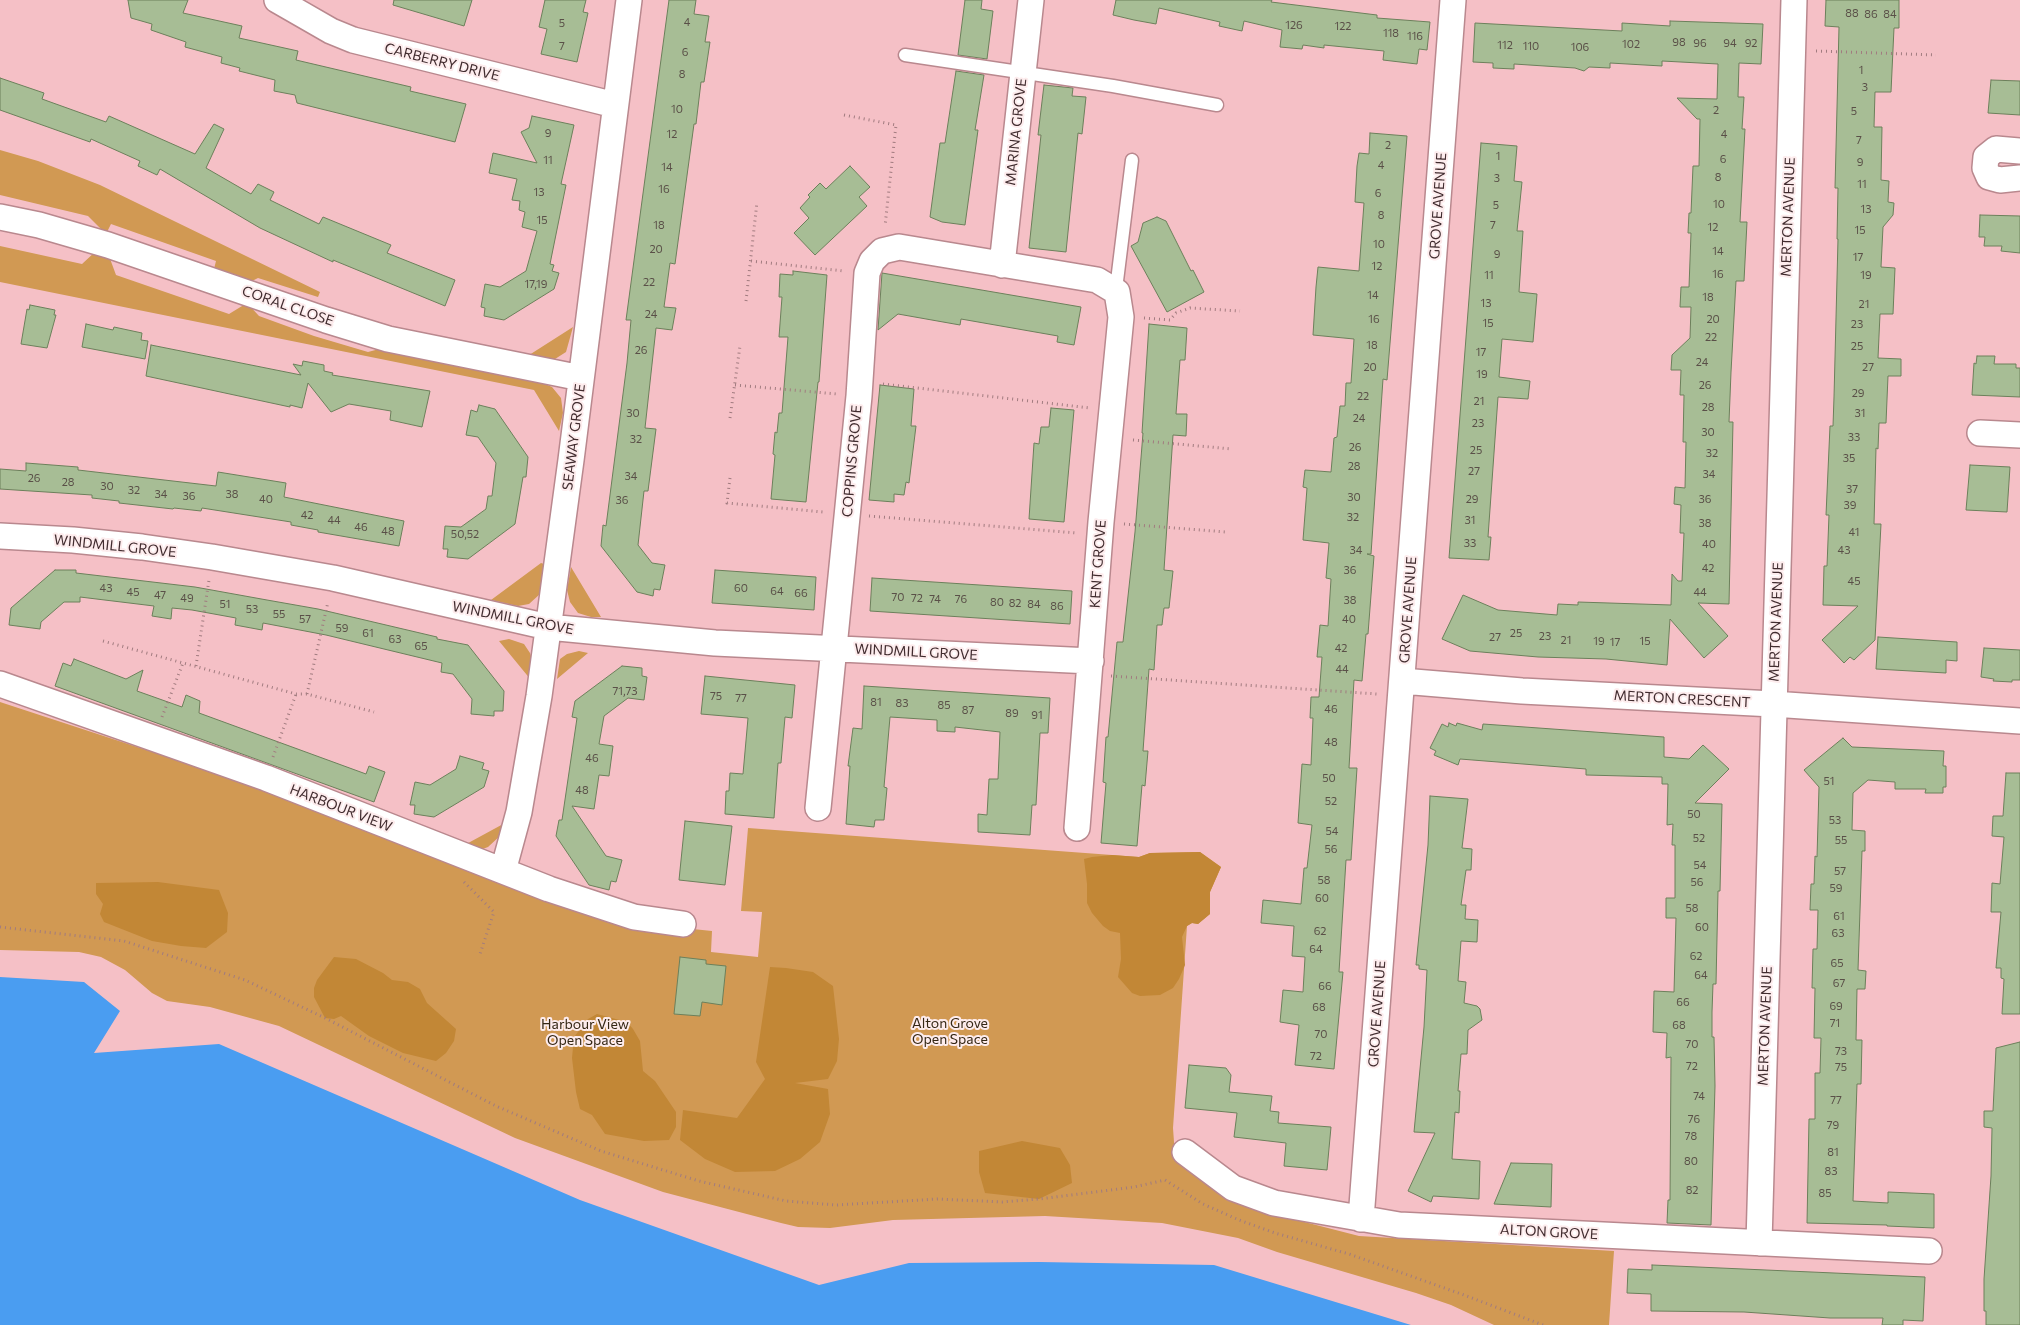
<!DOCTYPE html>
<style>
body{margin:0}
canvas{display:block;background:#f5c0c6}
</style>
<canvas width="2020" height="1325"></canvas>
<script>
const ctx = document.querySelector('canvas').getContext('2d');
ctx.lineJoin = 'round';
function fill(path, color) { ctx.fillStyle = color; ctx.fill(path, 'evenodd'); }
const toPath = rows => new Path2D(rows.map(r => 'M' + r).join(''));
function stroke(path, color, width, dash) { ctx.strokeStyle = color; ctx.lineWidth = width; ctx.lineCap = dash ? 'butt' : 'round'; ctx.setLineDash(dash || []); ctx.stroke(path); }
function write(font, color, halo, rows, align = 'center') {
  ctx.font = font + ' Commissioner,sans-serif'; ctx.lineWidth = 4; ctx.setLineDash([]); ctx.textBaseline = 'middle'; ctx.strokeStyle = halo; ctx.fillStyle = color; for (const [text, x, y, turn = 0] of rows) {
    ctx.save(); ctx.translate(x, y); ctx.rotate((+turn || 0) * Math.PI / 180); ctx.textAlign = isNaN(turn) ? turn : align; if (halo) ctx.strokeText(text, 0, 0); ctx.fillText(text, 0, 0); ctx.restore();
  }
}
const green = toPath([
 [0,150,38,161,100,185,320,292,318,297,258,278,250,282,214,269,216,261,111,224,106,234,88,216,0,195],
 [0,246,82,264,96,251,109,256,116,275,229,314,247,303,259,316,314,336,368,352,383,348,536,380,552,387,561,398,563,413,559,431,534,390,0,282],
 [573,327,566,352,555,359,544,361,526,357],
 [541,563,547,565,546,580,540,594,529,604,518,606,491,600],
 [571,567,601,617,591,617,578,613,570,602,567,590],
 [509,639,524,644,530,653,534,666,531,680,499,641],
 [579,651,588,653,557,679,560,659,567,654],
 [0,702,421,840,683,928,712,931,711,952,758,957,762,912,741,911,748,828,1139,857,1150,853,1200,852,1221,867,1210,892,1210,914,1198,924,1192,923,1187,926,1173,1128,1175,1156,1250,1208,1359,1236,1614,1251,1609,1325,1494,1325,1451,1305,1416,1293,1277,1252,1238,1238,1162,1223,1045,1216,893,1220,830,1228,798,1227,781,1223,663,1192,515,1138,279,1026,210,1007,167,1001,152,993,125,970,101,957,79,952,0,950],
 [505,823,501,835,488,847,480,850,459,848]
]);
const forest = toPath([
 [1200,852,1221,867,1210,892,1210,914,1198,924,1192,923,1187,926,1182,937,1185,965,1179,979,1173,988,1160,995,1140,996,1132,993,1118,977,1121,959,1120,933,1110,931,1103,926,1092,913,1087,903,1087,884,1084,859,1092,857,1112,855,1139,857,1150,853],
 [158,882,219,890,228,913,227,932,206,948,181,946,152,941,104,922,100,914,103,904,96,894,96,883],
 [334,957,356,959,383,973,392,980,408,982,420,989,427,1003,456,1029,454,1041,446,1053,436,1061,403,1053,369,1036,341,1016,334,1019,325,1018,314,997,314,988,317,980],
 [770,967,786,968,813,972,833,986,839,1039,837,1061,828,1079,795,1083,828,1089,830,1114,820,1142,800,1159,775,1171,735,1172,705,1159,680,1140,683,1110,737,1118,765,1079,756,1062],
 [597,1014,627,1022,633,1029,640,1041,643,1071,655,1081,676,1112,676,1127,669,1140,644,1141,605,1134,592,1115,580,1109,576,1092,572,1058,574,1037,588,1019],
 [1022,1141,1060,1148,1070,1165,1072,1183,1039,1199,985,1193,979,1172,979,1151]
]);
const water = toPath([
 [0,977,84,982,120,1011,94,1053,219,1044,580,1200,819,1285,909,1263,1039,1262,1214,1265,1411,1325,0,1325]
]);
const building = toPath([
 [128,0,188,0,183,13,242,26,239,38,298,51,296,60,411,87,410,91,466,104,455,142,297,103,295,95,274,91,275,80,239,71,240,68,221,63,222,57,185,47,186,42,151,30,152,24,131,18,128,0],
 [394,0,472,0,464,26,393,5,394,0],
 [545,0,586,0,583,12,588,13,577,62,541,54,547,29,539,27,545,0],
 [669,0,696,0,694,14,709,16,705,42,710,42,704,82,701,82,696,124,694,124,675,264,670,263,664,307,676,308,672,330,656,328,645,428,656,429,648,491,644,491,638,545,652,563,665,565,660,590,654,589,653,596,637,592,601,546,603,525,606,526,627,363,631,320,626,320,669,0],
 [965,0,982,0,981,9,993,11,987,59,958,55,965,0],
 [1116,0,1272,0,1271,2,1377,15,1377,18,1430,22,1427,50,1419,49,1417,64,1383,60,1384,51,1324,45,1324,48,1303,45,1302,49,1280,47,1282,30,1244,21,1242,31,1219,26,1220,22,1159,8,1156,24,1134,20,1113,15,1116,0],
 [1826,0,1899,0,1899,28,1894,28,1891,92,1875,92,1874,127,1882,127,1881,180,1889,181,1888,202,1894,203,1893,215,1883,227,1881,267,1895,268,1893,314,1880,314,1878,358,1901,359,1901,376,1888,376,1886,423,1879,423,1878,449,1876,448,1874,524,1881,524,1875,640,1854,660,1850,657,1844,663,1822,640,1858,606,1823,605,1824,566,1827,566,1829,515,1826,515,1830,426,1833,426,1834,397,1838,239,1837,239,1838,188,1835,188,1839,27,1825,26,1826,0],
 [1670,21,1763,24,1761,64,1739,63,1738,97,1744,97,1742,129,1745,129,1740,222,1747,222,1744,281,1736,281,1731,372,1729,422,1733,422,1729,604,1698,603,1728,636,1704,658,1670,619,1667,665,1606,659,1538,657,1470,651,1442,639,1463,595,1498,610,1557,615,1558,604,1578,605,1578,602,1671,605,1672,574,1678,581,1682,581,1684,533,1680,533,1681,505,1674,504,1675,487,1685,488,1686,442,1683,442,1684,395,1680,395,1681,370,1671,370,1672,355,1690,338,1691,307,1680,307,1681,287,1689,287,1691,233,1688,233,1689,213,1691,213,1693,166,1699,166,1700,119,1697,119,1677,98,1717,99,1718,64,1662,61,1662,66,1610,63,1610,68,1589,67,1584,71,1575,68,1514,64,1514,69,1493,68,1493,63,1473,62,1475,23,1622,31,1622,23,1670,26,1670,21],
 [956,71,984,75,975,130,978,130,965,225,942,222,930,217,940,143,945,143,956,71],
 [0,78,44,93,42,99,106,122,109,116,195,154,214,124,224,129,206,168,251,194,258,184,274,192,270,200,319,224,323,217,391,245,387,253,455,280,445,306,333,260,333,262,260,228,160,169,157,175,138,166,140,161,91,139,90,142,0,110,0,78],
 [1991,80,2020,81,2020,115,1988,113,1991,80],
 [1044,85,1073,88,1072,96,1086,97,1082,134,1078,133,1066,252,1029,248,1041,135,1038,135,1044,85],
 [532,116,574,125,561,184,566,185,550,264,554,265,552,271,559,273,554,289,504,320,484,316,485,308,481,307,485,284,500,287,526,271,537,231,522,227,525,212,519,210,520,201,512,200,517,179,489,173,493,153,537,163,521,132,529,128,532,116],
 [1370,133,1407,136,1387,380,1383,379,1371,554,1367,554,1374,556,1368,634,1366,634,1362,681,1354,680,1349,768,1357,768,1351,860,1346,860,1339,972,1343,972,1334,1069,1295,1065,1299,1025,1280,1022,1283,990,1303,992,1305,957,1292,956,1294,926,1261,923,1263,900,1301,904,1304,868,1307,868,1312,825,1298,823,1302,764,1311,765,1313,718,1310,718,1311,697,1319,697,1322,657,1317,657,1320,625,1328,626,1331,579,1326,578,1329,543,1303,540,1307,488,1303,487,1305,470,1331,472,1334,438,1337,437,1340,406,1345,406,1346,383,1351,383,1354,339,1313,335,1316,287,1318,267,1359,271,1364,203,1355,202,1357,166,1359,153,1369,154,1370,133],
 [1481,143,1517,146,1514,181,1522,182,1517,231,1523,231,1519,292,1537,294,1533,342,1502,339,1499,377,1530,381,1528,399,1498,397,1488,537,1491,537,1489,560,1449,558,1481,143],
 [850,166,870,187,859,197,867,206,815,255,794,233,809,218,800,208,810,197,808,195,820,183,826,189,850,166],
 [1980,215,2020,216,2020,253,2001,251,2002,246,1984,246,1985,237,1979,237,1980,215],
 [1157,217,1166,221,1191,271,1193,270,1204,292,1167,312,1131,246,1138,242,1143,223,1157,217],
 [793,271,827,275,819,382,818,382,806,502,771,499,775,455,773,454,775,432,777,433,779,413,782,413,788,337,779,337,782,297,779,297,780,274,793,275,793,271],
 [882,273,1081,307,1074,345,1057,342,1058,336,961,319,960,325,898,314,878,330,882,273],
 [30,305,55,310,54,315,56,315,47,348,21,344,27,309,29,310,30,305],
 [86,324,113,330,114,327,142,333,141,340,148,341,145,359,82,347,86,324],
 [1149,324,1187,328,1185,360,1180,360,1176,414,1187,414,1186,436,1173,435,1164,570,1173,571,1169,608,1164,608,1162,625,1157,625,1154,670,1149,669,1143,751,1148,751,1145,786,1142,785,1137,846,1101,843,1106,783,1103,782,1106,737,1108,737,1117,642,1123,642,1135,532,1143,433,1142,433,1149,324],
 [151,345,301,375,293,364,302,366,303,361,324,365,324,371,333,373,332,375,430,391,422,427,390,420,391,411,349,404,331,412,308,383,302,408,290,405,290,407,146,376,151,345],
 [1977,356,1995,356,1994,364,2016,364,2016,368,2020,368,2020,397,1972,395,1974,363,1976,364,1977,356],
 [880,385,914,389,911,426,916,426,909,483,906,482,904,495,894,494,894,502,869,500,880,385],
 [479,405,495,409,528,457,526,477,523,477,515,524,468,559,447,557,448,549,443,549,445,526,461,527,486,509,488,496,492,496,496,463,478,437,466,435,471,410,477,412,479,405],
 [1051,408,1074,410,1064,522,1029,519,1034,443,1039,444,1041,427,1049,427,1051,408],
 [26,463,78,467,78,470,216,486,218,472,286,483,284,497,404,521,399,546,318,532,318,530,291,525,291,522,202,508,201,511,174,508,173,509,119,503,119,501,92,498,92,495,0,489,0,469,26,471,26,463],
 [1970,465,2010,467,2007,512,1966,510,1970,465],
 [55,570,76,570,76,573,195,587,267,600,318,609,437,637,437,639,468,645,504,691,503,711,494,711,494,716,471,714,472,699,453,674,441,672,442,663,326,635,263,623,262,630,235,625,236,618,192,610,172,608,171,619,152,616,154,606,80,597,80,602,64,602,41,622,40,629,9,625,11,608,55,570],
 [715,570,816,577,814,610,712,603,715,570],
 [872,578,1072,591,1070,624,870,611,872,578],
 [1878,637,1957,642,1957,661,1946,660,1946,673,1876,669,1878,637],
 [1984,648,2020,650,2020,680,2012,680,2012,682,1993,681,1994,679,1981,677,1984,648],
 [74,659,126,679,143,670,137,691,182,707,186,695,200,701,199,713,366,774,369,766,385,772,374,802,55,686,63,663,71,666,74,659],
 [622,666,642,668,642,676,647,677,644,700,628,698,604,716,599,744,613,746,609,776,599,775,594,809,572,806,606,856,622,860,616,882,611,881,609,890,589,885,556,836,559,820,562,820,577,718,572,717,575,701,622,666],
 [705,676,795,685,792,718,785,717,781,763,778,763,774,818,725,814,726,791,729,791,730,773,743,774,748,718,701,714,705,676],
 [864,686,1050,698,1048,733,1040,733,1036,805,1032,805,1030,835,978,832,978,814,987,815,989,779,998,779,1000,732,955,727,955,732,937,731,937,720,890,717,884,787,887,788,884,820,875,820,874,827,846,824,850,766,848,766,853,728,862,729,864,686],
 [1449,723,1456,726,1457,723,1482,730,1483,724,1664,737,1664,757,1689,759,1703,745,1729,769,1695,803,1722,804,1720,891,1718,891,1716,984,1713,984,1712,1012,1712,1037,1714,1037,1715,1086,1711,1225,1667,1223,1668,1200,1670,1200,1671,1057,1666,1058,1667,1033,1653,1032,1654,991,1674,992,1676,918,1666,918,1666,898,1675,898,1675,845,1672,845,1673,824,1667,825,1668,784,1662,784,1662,777,1586,775,1586,769,1460,759,1458,765,1434,755,1436,751,1430,748,1442,724,1448,727,1449,723],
 [1843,738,1852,747,1944,751,1943,766,1946,766,1946,787,1943,787,1943,793,1925,793,1926,789,1895,789,1895,782,1868,780,1853,793,1852,830,1865,831,1865,851,1862,851,1858,970,1866,971,1865,989,1857,989,1856,1040,1862,1040,1861,1084,1857,1084,1853,1201,1888,1203,1888,1192,1934,1194,1934,1228,1887,1226,1887,1225,1807,1223,1809,1119,1815,1119,1815,1073,1820,1073,1821,1038,1814,1038,1815,988,1812,988,1813,949,1817,949,1818,910,1810,910,1811,884,1814,884,1815,856,1817,857,1819,787,1804,770,1843,738],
 [460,756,484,763,482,769,489,771,484,787,434,817,414,814,415,805,410,805,415,782,430,785,456,769,460,756],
 [2006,773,2020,773,2020,1014,2002,1014,2004,979,2001,978,2001,968,1996,968,2001,912,1991,912,1992,883,2000,884,2004,837,1992,836,1993,816,2003,816,2006,773],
 [1430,796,1468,799,1462,848,1472,849,1471,870,1466,870,1461,905,1466,905,1465,919,1478,920,1477,942,1461,941,1458,981,1466,982,1464,1003,1477,1006,1480,1009,1482,1020,1468,1030,1467,1054,1461,1054,1458,1091,1460,1091,1459,1113,1455,1112,1452,1159,1480,1161,1479,1199,1433,1196,1431,1202,1408,1191,1435,1133,1414,1132,1424,1027,1427,970,1419,969,1419,965,1416,965,1428,845,1430,796],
 [685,821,732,826,725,885,679,880,685,821],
 [680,957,706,960,706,964,726,966,722,1005,702,1002,700,1016,674,1014,680,957],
 [2020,1042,2020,1325,1986,1325,1986,1311,1984,1311,1984,1279,1991,1176,1992,1128,1984,1127,1984,1111,1993,1111,1996,1048,2020,1042],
 [1189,1065,1226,1068,1231,1075,1229,1092,1272,1096,1270,1111,1279,1112,1278,1123,1331,1127,1327,1170,1284,1166,1286,1143,1234,1137,1237,1113,1185,1108,1189,1065],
 [1511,1163,1552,1164,1551,1207,1494,1204,1511,1163],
 [1652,1265,1925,1277,1923,1321,1903,1320,1903,1325,1882,1325,1883,1318,1830,1318,1744,1312,1651,1311,1651,1294,1627,1293,1628,1269,1652,1270,1652,1265]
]);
const path = toPath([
 [1816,51,1936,55],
 [844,115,896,125,885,226],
 [751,261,844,271],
 [746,301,757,202],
 [1144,318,1170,320,1176,313,1190,308,1240,311],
 [883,384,1090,408],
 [735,385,837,394],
 [730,418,740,346],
 [1133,440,1232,449],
 [730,478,727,503,823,512],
 [869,516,1077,533],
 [1124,524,1226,532],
 [103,641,296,694,307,694,374,712],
 [196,666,209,580],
 [1111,676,1377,694],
 [307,694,328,602],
 [162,717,183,663],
 [273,757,296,694],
 [464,882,494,912,480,954],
 [0,927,124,941,245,980,325,1018,496,1106,601,1151,699,1181,786,1201,836,1205,938,1199,1002,1202,1039,1199,1134,1187,1165,1180,1203,1204,1239,1220,1275,1233,1349,1254,1464,1295,1543,1325]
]);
const lane = toPath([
 [905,55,1113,86,1217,105],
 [1116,289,1132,160]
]);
const street = toPath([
 [277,0,331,31,353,40,615,105],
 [2020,151,1996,149,1986,157,1985,168,1989,177,2000,180,2020,178],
 [0,217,39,225,108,245,326,320,388,339,581,378],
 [1002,265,1031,0],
 [1980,433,2020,435],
 [0,536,73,540,142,547,212,557,333,578,548,627,715,643,1091,661],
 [1402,681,1522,691,1773,704,2020,721],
 [0,684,266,778,549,889,634,917,683,924],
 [818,808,859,396,867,273,872,261,882,251,899,247,1097,280,1117,292,1121,317,1101,522,1077,828],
 [503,871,519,812,539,696,571,460,629,0],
 [1185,1152,1233,1188,1274,1203,1399,1225,1929,1251],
 [1361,1219,1453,0],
 [1759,1243,1794,0]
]);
const numberNames = [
 ["88",1852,13],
 ["86",1871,14],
 ["84",1890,14],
 ["4",687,22],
 ["5",562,23],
 ["126",1294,25],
 ["122",1343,26],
 ["118",1391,33],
 ["116",1415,36],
 ["98",1679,42],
 ["96",1700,43],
 ["94",1730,43],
 ["92",1751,43],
 ["102",1631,44],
 ["112",1505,45],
 ["7",562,46],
 ["110",1531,46],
 ["106",1580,47],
 ["6",685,52],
 ["1",1861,70],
 ["8",682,74],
 ["3",1865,87],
 ["10",677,109],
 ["2",1716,110],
 ["5",1854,111],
 ["9",548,133],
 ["12",672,134],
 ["4",1724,134],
 ["7",1859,140],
 ["2",1388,145],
 ["1",1498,156],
 ["6",1723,159],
 ["11",548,160],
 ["9",1860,162],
 ["4",1381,165],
 ["14",667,167],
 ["8",1718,177],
 ["3",1497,178],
 ["11",1862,184],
 ["16",664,189],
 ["13",539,192],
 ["6",1378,193],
 ["10",1719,204],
 ["5",1496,205],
 ["13",1866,209],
 ["8",1381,215],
 ["15",542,220],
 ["18",659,225],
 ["7",1493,225],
 ["12",1713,227],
 ["15",1860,230],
 ["10",1379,244],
 ["20",656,249],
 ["14",1718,251],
 ["9",1497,254],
 ["17",1858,257],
 ["12",1377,266],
 ["16",1718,274],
 ["11",1489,275],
 ["19",1866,275],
 ["22",649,282],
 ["17,19",536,284],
 ["14",1373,295],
 ["18",1708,297],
 ["13",1486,303],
 ["21",1864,304],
 ["24",651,314],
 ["16",1374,319],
 ["20",1713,319],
 ["15",1488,323],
 ["23",1857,324],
 ["22",1711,337],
 ["18",1372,345],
 ["25",1857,346],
 ["26",641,350],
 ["17",1481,352],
 ["24",1702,362],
 ["20",1370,367],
 ["27",1868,367],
 ["19",1482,374],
 ["26",1705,385],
 ["29",1858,393],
 ["22",1363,396],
 ["21",1479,401],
 ["28",1708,407],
 ["30",633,413],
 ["31",1860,413],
 ["24",1359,418],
 ["23",1478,423],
 ["30",1708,432],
 ["33",1854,437],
 ["32",636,439],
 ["26",1355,447],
 ["25",1476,450],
 ["32",1712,453],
 ["35",1849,458],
 ["28",1354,466],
 ["27",1474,471],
 ["34",1709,474],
 ["34",631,476],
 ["26",34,478],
 ["28",68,482],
 ["30",107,486],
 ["37",1852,489],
 ["32",134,490],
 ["34",161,494],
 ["38",232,494],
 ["36",189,496],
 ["30",1354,497],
 ["40",266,499],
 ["29",1472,499],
 ["36",1705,499],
 ["36",622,500],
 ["39",1850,505],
 ["42",307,515],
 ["32",1353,517],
 ["44",334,520],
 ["31",1470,520],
 ["38",1705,523],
 ["46",361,527],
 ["48",388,531],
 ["41",1854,532],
 ["50,52",465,534],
 ["33",1470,543],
 ["40",1709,544],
 ["34",1356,550],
 ["43",1844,550],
 ["42",1708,568],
 ["36",1350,570],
 ["45",1854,581],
 ["43",106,588],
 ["60",741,588],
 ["64",777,591],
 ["45",133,592],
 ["44",1700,592],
 ["66",801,593],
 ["47",160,595],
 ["70",898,597],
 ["49",187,598],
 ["72",917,598],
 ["74",935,599],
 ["76",961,599],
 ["38",1350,600],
 ["80",997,602],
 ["82",1015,603],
 ["51",225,604],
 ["84",1034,604],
 ["86",1057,606],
 ["53",252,609],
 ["55",279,614],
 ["57",305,619],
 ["40",1349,619],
 ["59",342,628],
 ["61",368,633],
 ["25",1516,633],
 ["23",1545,636],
 ["27",1495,637],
 ["63",395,639],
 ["21",1566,640],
 ["19",1599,641],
 ["15",1645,641],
 ["17",1615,642],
 ["65",421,646],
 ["42",1341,648],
 ["44",1342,669],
 ["71,73",625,691],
 ["75",716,696],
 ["77",741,698],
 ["81",876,702],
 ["83",902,703],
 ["85",944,705],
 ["46",1331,709],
 ["87",968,710],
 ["89",1012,713],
 ["91",1037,715],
 ["48",1331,742],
 ["46",592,758],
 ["50",1329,778],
 ["51",1829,781],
 ["48",582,790],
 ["52",1331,801],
 ["50",1694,814],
 ["53",1835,820],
 ["54",1332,831],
 ["52",1699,838],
 ["55",1841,840],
 ["56",1331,849],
 ["54",1700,865],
 ["57",1840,871],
 ["58",1324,880],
 ["56",1697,882],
 ["59",1836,888],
 ["60",1322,898],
 ["58",1692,908],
 ["61",1839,916],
 ["60",1702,927],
 ["62",1320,931],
 ["63",1838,933],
 ["64",1316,949],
 ["62",1696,956],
 ["65",1837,963],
 ["64",1701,975],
 ["67",1839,983],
 ["66",1325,986],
 ["66",1683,1002],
 ["69",1836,1006],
 ["68",1319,1007],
 ["71",1835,1023],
 ["68",1679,1025],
 ["70",1321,1034],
 ["70",1692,1044],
 ["73",1841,1051],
 ["72",1316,1056],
 ["72",1692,1066],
 ["75",1841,1067],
 ["74",1699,1096],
 ["77",1836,1100],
 ["76",1694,1119],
 ["79",1833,1125],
 ["78",1691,1136],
 ["81",1833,1152],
 ["80",1691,1161],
 ["83",1831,1171],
 ["82",1692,1190],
 ["85",1825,1193]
];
const streetNames = [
 ["CARBERRY DRIVE",442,62,14],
 ["MARINA GROVE",1016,132,-84],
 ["GROVE AVENUE",1438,206,-86],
 ["MERTON AVENUE",1788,217,-88],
 ["CORAL CLOSE",288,306,19],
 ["SEAWAY GROVE",574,437,-83],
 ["COPPINS GROVE",852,461,-85],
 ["WINDMILL GROVE",115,546,6],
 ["KENT GROVE",1098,564,-86],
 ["GROVE AVENUE",1408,610,-86],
 ["WINDMILL GROVE",513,618,11],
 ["MERTON AVENUE",1776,622,-88],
 ["WINDMILL GROVE",916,652,3],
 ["MERTON CRESCENT",1682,699,3],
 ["HARBOUR VIEW",341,808,21],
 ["GROVE AVENUE",1377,1014,-86],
 ["MERTON AVENUE",1765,1026,-88],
 ["ALTON GROVE",1549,1232,3]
];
const parkNames = [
 ["Alton Grove",950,1023],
 ["Open Space",950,1039],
 ["Harbour View",585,1024],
 ["Open Space",585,1040]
];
fill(green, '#d19953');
fill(forest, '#c28736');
fill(water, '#4a9df1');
fill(building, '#a7bd95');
stroke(building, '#6c805b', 1);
stroke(lane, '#b9888e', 15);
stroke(street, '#b9888e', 28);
stroke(path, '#a17b7f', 3, [1, 4]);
stroke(lane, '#fff', 12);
stroke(street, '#fff', 25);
write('11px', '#5a5048', null, numberNames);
write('14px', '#412c2f', '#fdeced', streetNames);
write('14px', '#352715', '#fdeced', parkNames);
</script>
